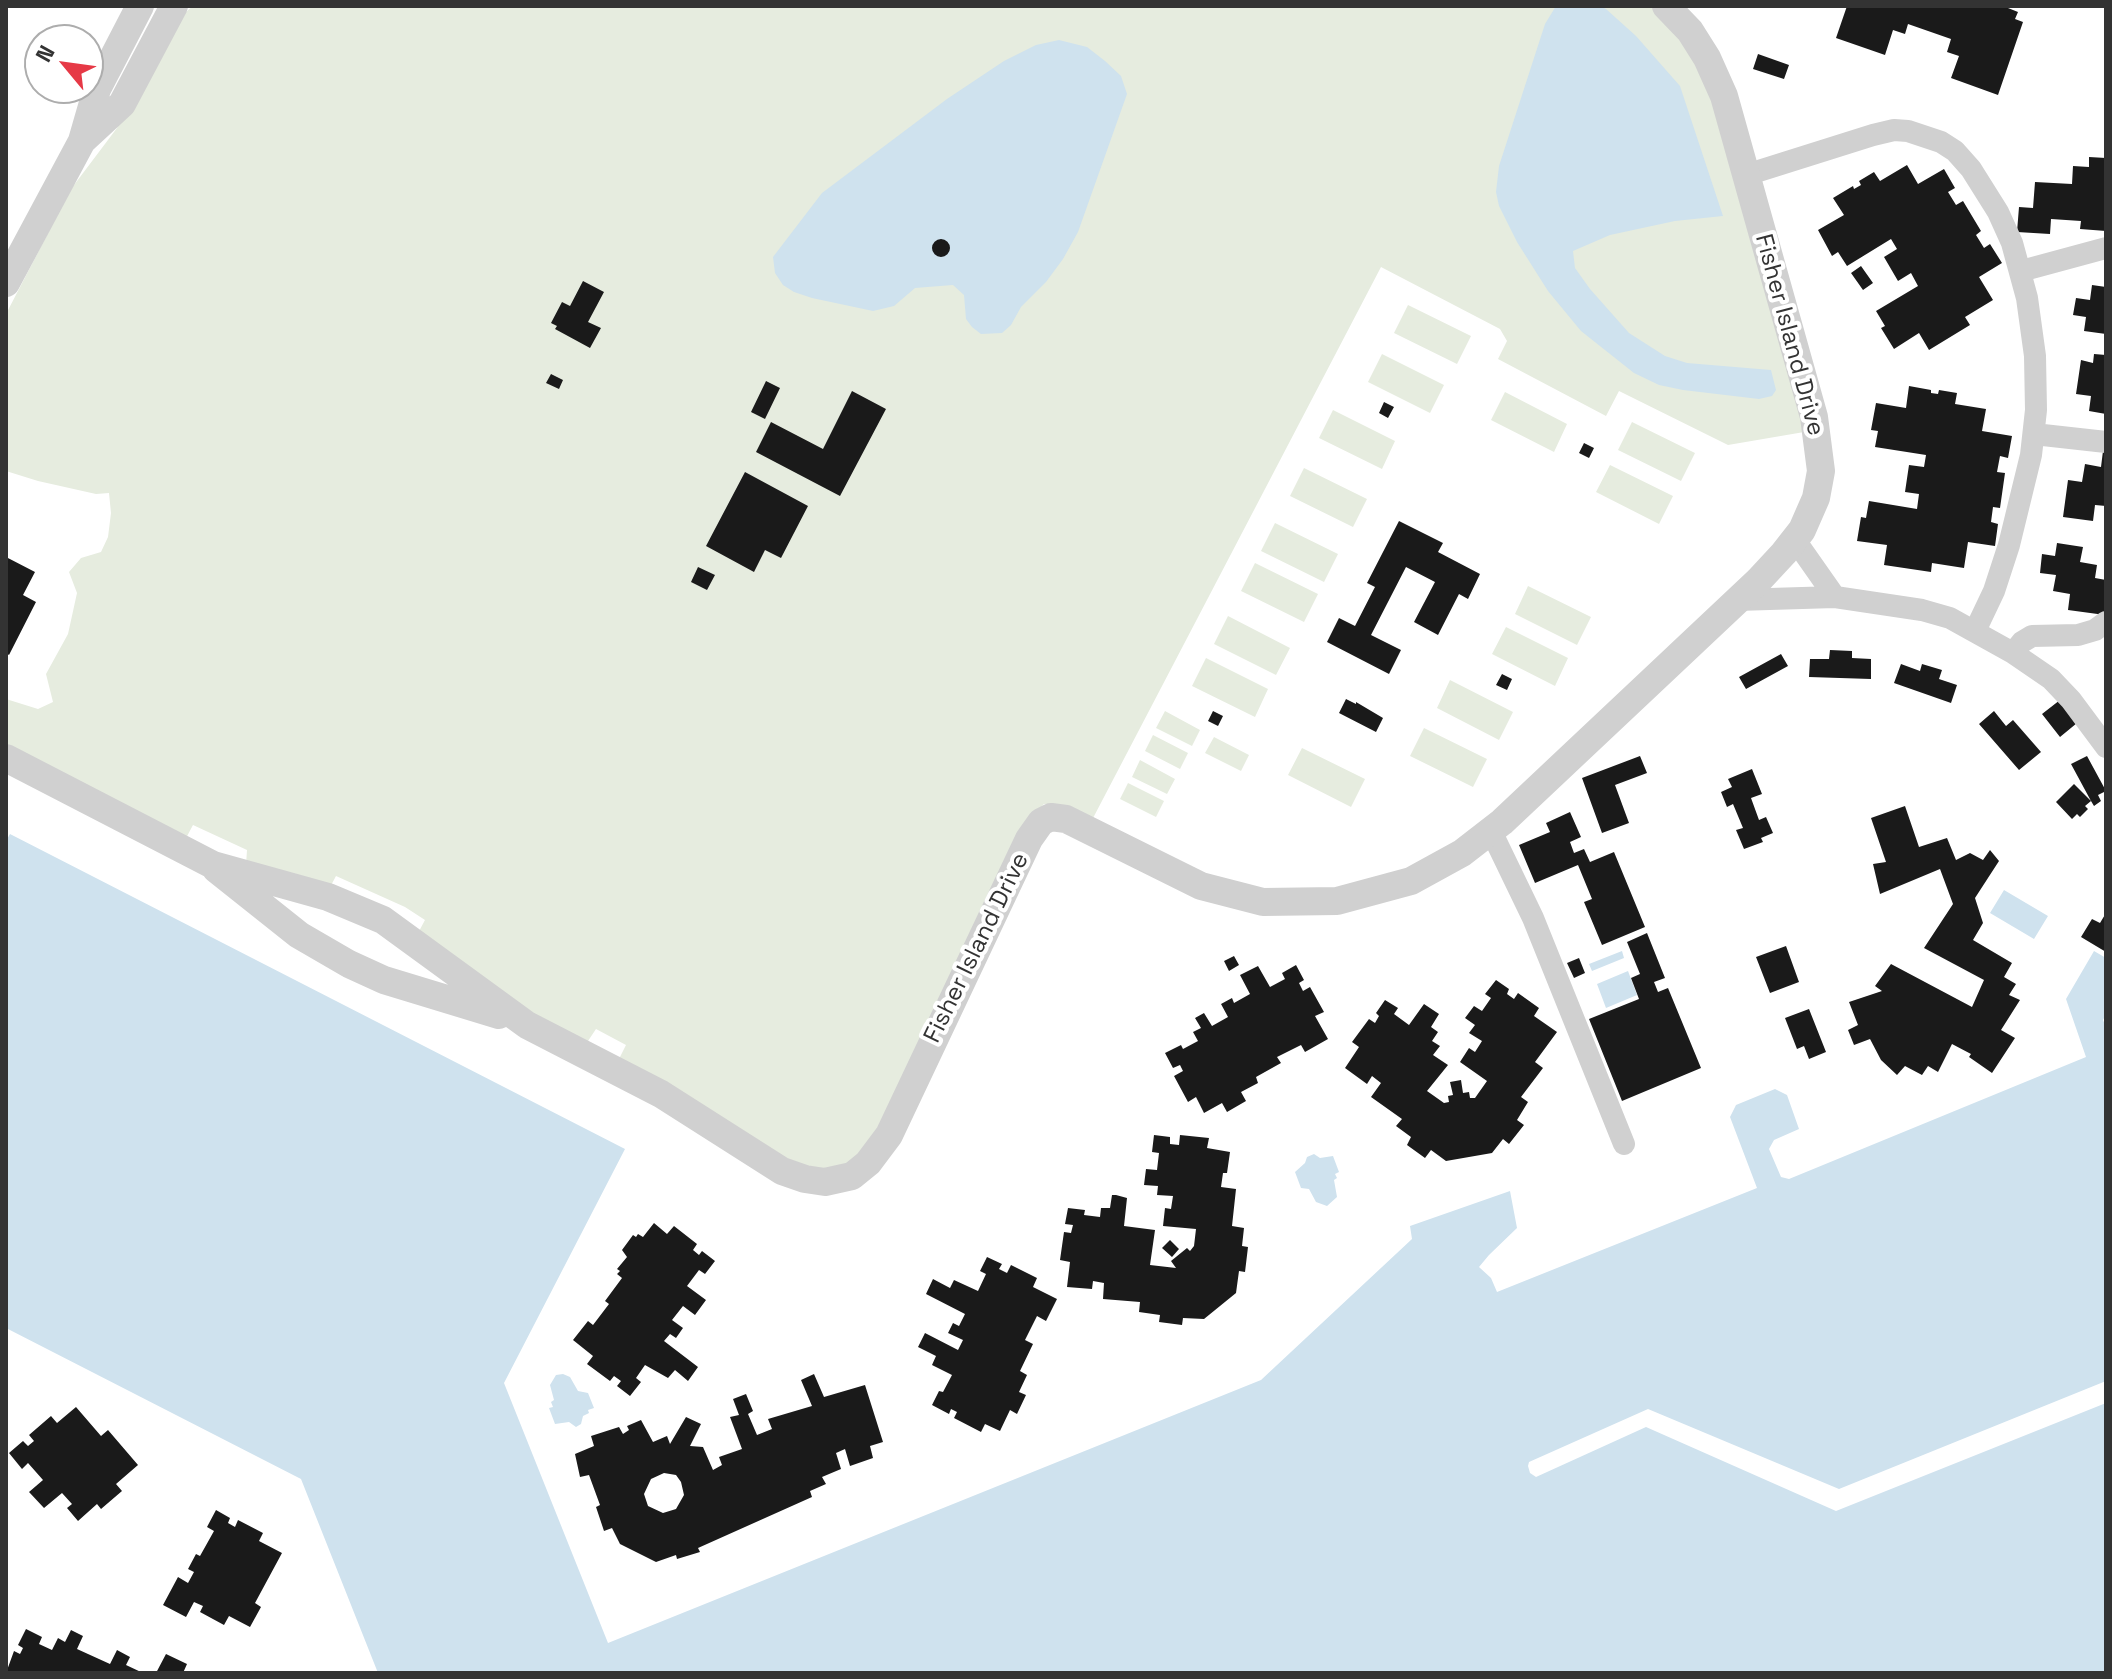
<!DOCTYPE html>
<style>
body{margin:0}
#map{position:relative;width:2112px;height:1679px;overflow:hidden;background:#fff;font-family:"Space Grotesk",sans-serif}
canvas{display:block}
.frame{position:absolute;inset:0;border:8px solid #333;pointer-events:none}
.north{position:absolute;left:24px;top:24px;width:80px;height:80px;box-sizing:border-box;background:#fff;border:2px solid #adadad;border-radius:50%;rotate:299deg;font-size:22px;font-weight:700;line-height:32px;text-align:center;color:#333}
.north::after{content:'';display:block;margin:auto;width:28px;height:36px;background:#e63946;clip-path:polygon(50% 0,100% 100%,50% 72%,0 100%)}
</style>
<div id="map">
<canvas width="2112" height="1679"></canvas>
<div class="frame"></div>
<div class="north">N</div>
</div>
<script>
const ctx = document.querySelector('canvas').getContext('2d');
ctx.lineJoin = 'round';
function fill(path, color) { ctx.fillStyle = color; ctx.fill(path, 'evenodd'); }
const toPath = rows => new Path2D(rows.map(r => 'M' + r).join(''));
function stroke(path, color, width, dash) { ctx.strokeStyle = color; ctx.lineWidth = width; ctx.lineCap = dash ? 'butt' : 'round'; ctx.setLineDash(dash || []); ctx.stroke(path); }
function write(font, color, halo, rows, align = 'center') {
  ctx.font = font + ' "Space Grotesk",sans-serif'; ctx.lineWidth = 8; ctx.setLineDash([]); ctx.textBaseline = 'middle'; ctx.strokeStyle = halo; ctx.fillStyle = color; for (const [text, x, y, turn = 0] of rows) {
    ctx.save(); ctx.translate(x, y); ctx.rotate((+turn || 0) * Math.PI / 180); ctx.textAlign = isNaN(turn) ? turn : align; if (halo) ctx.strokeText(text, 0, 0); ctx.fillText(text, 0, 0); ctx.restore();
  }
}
const green = toPath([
 [193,6,1657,6,1703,67,1810,431,1728,445,1619,391,1606,416,1498,359,1507,341,1500,329,1381,267,1092,820,1058,805,1044,804,1032,816,892,1112,848,1169,795,1167,618,1061,626,1045,596,1029,586,1044,520,1011,417,935,425,920,405,907,336,876,328,891,246,865,247,850,193,825,185,840,6,746,6,699,38,709,53,702,46,674,68,634,77,593,69,572,81,558,101,552,108,537,111,513,109,493,96,494,38,481,6,471,6,314,71,189,117,128,175,21],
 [1408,305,1471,336,1457,364,1394,333],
 [1382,354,1444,385,1430,413,1368,382],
 [1505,392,1567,424,1554,452,1491,420],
 [1333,410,1395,441,1382,469,1319,438],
 [1632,422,1695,453,1681,481,1618,450],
 [1610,465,1673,496,1659,524,1596,492],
 [1304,468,1367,499,1353,527,1290,496],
 [1275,523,1338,554,1324,582,1261,551],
 [1255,563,1318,594,1304,622,1241,591],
 [1528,586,1591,617,1577,645,1515,614],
 [1228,616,1290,648,1276,675,1214,644],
 [1506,627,1568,658,1555,686,1492,654],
 [1206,658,1268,689,1255,717,1192,686],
 [1450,680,1513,712,1499,740,1437,708],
 [1165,711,1200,730,1192,746,1156,728],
 [1424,728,1487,759,1473,787,1410,756],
 [1153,735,1188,753,1180,769,1145,751],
 [1214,737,1249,755,1241,771,1205,753],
 [1302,748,1365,779,1351,807,1288,775],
 [1140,760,1175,779,1167,794,1132,777],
 [1128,783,1164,801,1156,817,1120,799]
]);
const water = toPath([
 [1556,6,1600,6,1606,9,1636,36,1680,86,1723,216,1675,221,1610,235,1573,251,1575,268,1590,289,1629,333,1665,356,1687,363,1771,370,1776,390,1772,396,1759,399,1683,390,1659,385,1634,373,1581,331,1548,291,1517,242,1499,206,1496,192,1499,166,1545,24],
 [1059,40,1087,47,1105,61,1121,76,1127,94,1078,232,1063,259,1046,282,1021,307,1011,325,1002,333,981,334,972,327,966,319,964,295,953,285,915,288,894,306,873,311,812,298,794,292,783,285,775,273,773,257,822,193,947,99,1004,61,1036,45],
 [10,834,625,1149,504,1383,608,1643,1261,1380,1412,1239,1410,1226,1510,1191,1517,1228,1489,1255,1479,1267,1491,1278,1497,1292,1757,1188,1730,1117,1736,1105,1775,1089,1787,1095,1799,1129,1774,1140,1769,1149,1781,1177,1789,1179,2086,1057,2066,999,2094,951,2106,958,2106,1014,2103,1020,2106,1027,2106,1673,378,1673,301,1479,6,1328,6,841],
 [2004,890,2048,916,2034,939,1990,913],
 [1622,951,1624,958,1592,971,1589,964],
 [1628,971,1637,995,1606,1008,1597,984],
 [1314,1154,1320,1158,1333,1156,1339,1172,1335,1174,1337,1178,1334,1180,1337,1197,1327,1206,1316,1202,1309,1189,1301,1188,1295,1172,1305,1163,1307,1157],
 [563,1374,570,1377,578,1391,588,1393,594,1408,588,1410,589,1413,583,1416,581,1424,576,1427,569,1422,555,1424,549,1408,553,1407,551,1402,554,1400,550,1385,556,1375]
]);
const pier = toPath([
 [2106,1381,2106,1403,1836,1511,1646,1427,1536,1477,1530,1473,1528,1466,1529,1462,1648,1409,1839,1489]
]);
const building = toPath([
 [1847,6,2003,6,2018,12,2015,19,2023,22,1998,95,1951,78,1959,56,1947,52,1951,39,1908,24,1905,34,1893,30,1885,55,1836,38],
 [1758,54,1789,65,1784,79,1753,69],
 [2089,157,2106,158,2106,231,2080,229,2081,221,2051,219,2050,234,2017,232,2019,207,2033,208,2035,182,2072,184,2073,166,2089,167],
 [1907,165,1918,184,1944,169,1955,188,1948,192,1956,205,1963,201,1981,231,1976,235,1984,248,1990,244,2002,263,1979,277,1993,300,1965,317,1970,325,1929,350,1919,333,1894,349,1881,328,1885,326,1876,311,1918,286,1911,273,1898,281,1884,257,1897,249,1891,239,1847,266,1838,252,1832,256,1818,230,1844,215,1833,198,1853,186,1854,189,1861,185,1859,181,1874,172,1880,181],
 '932 248a9 9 0 1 1 18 0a9 9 0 1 1-18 0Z',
 [1861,266,1873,283,1863,290,1851,273],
 [583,281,604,292,588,322,601,328,590,348,555,329,557,326,551,323,562,302,570,306],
 [2092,285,2106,287,2106,334,2084,331,2086,317,2073,315,2076,298,2090,300],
 [2094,354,2106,355,2106,414,2089,411,2091,396,2076,394,2081,360,2093,363],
 [551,374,563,380,559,389,546,383],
 [766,381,780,388,765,419,751,412],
 [1909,386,1931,390,1931,393,1938,394,1939,390,1957,393,1955,404,1986,409,1982,431,2012,436,2008,458,2000,456,1997,472,2005,473,2000,508,1993,507,1991,522,1998,524,1995,546,1968,542,1964,568,1932,563,1931,572,1884,565,1887,545,1857,541,1861,517,1866,518,1869,501,1917,509,1919,494,1905,492,1909,465,1924,467,1926,455,1875,447,1878,431,1871,430,1876,403,1906,408],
 [852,391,886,409,840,496,756,452,771,422,823,449],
 [1384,402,1394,407,1388,418,1379,413],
 [1584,443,1594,448,1589,458,1579,453],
 [2103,451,2106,451,2106,506,2095,505,2093,521,2063,517,2068,480,2082,482,2085,464,2101,467],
 [745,472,808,506,781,558,765,550,754,572,706,546],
 [1399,521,1443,543,1438,552,1480,574,1468,599,1459,594,1438,635,1414,622,1435,582,1406,567,1371,635,1401,650,1389,674,1327,642,1339,618,1355,626,1375,587,1367,583],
 [2057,543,2083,547,2080,562,2097,565,2095,578,2106,580,2105,615,2068,610,2070,594,2053,591,2056,575,2040,573,2042,554,2055,556],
 [6,557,35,572,23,595,36,602,9,655,6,653],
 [698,567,715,575,707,590,691,582],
 [1830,650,1852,651,1852,658,1871,659,1871,679,1809,677,1810,659,1829,659],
 [1781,654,1788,666,1746,689,1739,677],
 [1901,664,1920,671,1922,664,1942,670,1939,679,1957,685,1951,703,1894,683],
 [1502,674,1512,679,1507,690,1496,685],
 [1346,699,1356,704,1356,702,1383,718,1376,732,1339,713],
 [2060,700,2077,723,2060,737,2042,714],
 [1213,711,1223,716,1218,726,1208,721],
 [1994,711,2006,726,2013,720,2041,752,2019,770,1979,724],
 [1640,756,1647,773,1615,785,1629,823,1602,833,1582,778],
 [2087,756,2106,791,2098,795,2101,801,2094,806,2091,801,2085,806,2088,809,2080,817,2077,814,2072,819,2056,802,2074,784,2091,801,2071,764],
 [1752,769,1762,794,1751,798,1759,820,1766,817,1773,833,1761,838,1763,842,1744,849,1736,830,1743,828,1733,804,1727,807,1721,792,1732,787,1728,779],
 [1905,806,1919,847,1947,838,1956,860,1970,853,1983,860,1990,850,1999,861,1975,898,1983,923,1973,940,2012,963,2004,977,2016,984,2009,995,2020,1000,2001,1030,2015,1038,1992,1073,1969,1057,1971,1054,1952,1044,1938,1072,1928,1066,1922,1075,1905,1066,1897,1075,1881,1060,1870,1039,1854,1045,1848,1030,1858,1025,1849,1002,1882,991,1875,986,1891,964,1972,1007,1984,980,1924,948,1953,904,1940,869,1880,894,1873,864,1886,862,1871,818],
 [1570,812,1581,837,1570,842,1574,853,1584,849,1590,862,1614,852,1645,927,1602,945,1584,902,1592,899,1578,865,1535,883,1519,845,1550,832,1546,823],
 [2106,913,2106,952,2081,937,2092,919,2100,923],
 [1647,933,1665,978,1654,982,1658,992,1668,988,1701,1068,1622,1101,1589,1019,1639,999,1631,978,1640,974,1627,942],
 [1786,946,1799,982,1770,993,1756,957],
 [1234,956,1239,965,1229,971,1224,961],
 [1579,958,1585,973,1574,978,1567,963],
 [1296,965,1304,980,1299,983,1303,991,1310,987,1324,1012,1315,1016,1328,1039,1305,1052,1301,1045,1277,1057,1281,1063,1256,1077,1258,1083,1241,1092,1246,1101,1227,1112,1222,1103,1204,1113,1196,1097,1188,1102,1174,1076,1183,1071,1180,1065,1173,1068,1165,1053,1181,1045,1183,1049,1198,1041,1193,1032,1201,1028,1195,1018,1204,1013,1212,1026,1228,1017,1221,1004,1232,998,1234,1003,1250,994,1240,975,1258,966,1270,987,1285,979,1282,973],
 [1496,980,1509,989,1507,994,1514,999,1518,993,1539,1008,1534,1016,1557,1032,1535,1062,1543,1068,1521,1097,1528,1102,1517,1120,1524,1125,1509,1144,1503,1139,1492,1153,1446,1161,1431,1150,1425,1158,1407,1145,1411,1137,1396,1126,1402,1119,1371,1097,1381,1083,1372,1076,1367,1084,1345,1068,1359,1047,1352,1042,1369,1019,1375,1023,1379,1016,1376,1013,1385,1000,1398,1008,1394,1014,1409,1025,1424,1004,1439,1014,1431,1027,1438,1032,1432,1041,1440,1046,1433,1055,1448,1065,1427,1091,1444,1103,1449,1102,1448,1096,1453,1095,1450,1082,1461,1080,1463,1093,1469,1092,1470,1098,1475,1098,1487,1081,1460,1062,1469,1048,1475,1052,1482,1041,1469,1033,1475,1025,1465,1018,1474,1006,1482,1011,1491,998,1485,994],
 [1809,1009,1826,1052,1809,1059,1804,1046,1797,1049,1785,1018],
 [1154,1135,1170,1137,1170,1144,1179,1145,1180,1135,1209,1138,1207,1148,1230,1152,1227,1173,1223,1173,1221,1187,1236,1189,1232,1226,1244,1228,1242,1246,1248,1247,1245,1272,1239,1271,1236,1293,1204,1319,1183,1318,1182,1325,1159,1322,1160,1315,1139,1312,1140,1302,1103,1299,1104,1283,1093,1281,1092,1289,1067,1287,1070,1262,1060,1260,1064,1232,1071,1233,1073,1225,1065,1224,1068,1208,1085,1210,1084,1215,1100,1217,1101,1208,1110,1208,1112,1195,1116,1195,1127,1198,1124,1226,1155,1230,1150,1265,1176,1268,1171,1261,1187,1248,1190,1251,1194,1246,1196,1229,1163,1226,1165,1208,1171,1209,1173,1196,1157,1195,1158,1186,1144,1185,1146,1169,1157,1170,1159,1153,1152,1152],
 [654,1223,667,1234,674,1226,697,1244,693,1250,699,1255,702,1251,715,1261,705,1274,699,1270,687,1286,706,1300,695,1315,683,1306,672,1320,683,1328,676,1338,670,1334,664,1341,698,1367,688,1381,675,1370,668,1378,645,1365,636,1378,641,1382,630,1396,617,1386,621,1381,614,1376,610,1381,587,1364,593,1356,573,1340,588,1321,593,1325,609,1304,605,1301,622,1278,617,1274,620,1271,617,1269,627,1257,622,1250,633,1235,636,1237,638,1234,643,1237],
 [1170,1240,1179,1249,1172,1257,1162,1248],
 [987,1257,1002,1264,999,1269,1007,1273,1011,1265,1037,1278,1033,1287,1057,1299,1046,1321,1037,1316,1025,1340,1033,1344,1020,1371,1027,1375,1019,1392,1026,1395,1017,1414,1010,1410,1000,1431,985,1424,981,1432,954,1418,957,1412,951,1409,949,1414,932,1405,939,1391,943,1392,952,1375,932,1365,936,1356,918,1347,925,1333,958,1350,963,1340,948,1333,953,1323,959,1326,965,1314,926,1294,933,1279,950,1288,954,1280,978,1291,986,1274,980,1271],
 [814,1374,824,1397,865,1385,883,1442,870,1446,873,1458,850,1466,845,1449,836,1453,841,1469,822,1477,826,1484,810,1491,812,1497,698,1548,700,1552,677,1559,676,1555,656,1562,620,1544,612,1528,604,1531,596,1507,600,1505,589,1475,580,1477,575,1454,594,1446,591,1436,619,1427,623,1434,629,1430,627,1426,641,1420,653,1442,667,1436,670,1444,686,1417,701,1424,690,1446,703,1447,713,1470,722,1465,719,1457,742,1449,730,1417,739,1415,733,1399,746,1394,753,1411,748,1414,757,1435,772,1429,768,1419,812,1406,801,1380],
 [664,1473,676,1475,681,1482,684,1495,676,1509,663,1513,648,1506,644,1494,651,1479],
 [76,1407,101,1436,108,1430,138,1465,116,1484,122,1491,101,1509,97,1504,78,1521,67,1508,72,1504,62,1493,44,1508,29,1492,43,1480,28,1463,22,1469,9,1453,23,1441,28,1446,34,1441,29,1435,51,1416,57,1423],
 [216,1510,230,1518,228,1523,235,1527,238,1520,263,1533,259,1541,282,1553,255,1603,261,1607,250,1627,229,1616,224,1625,200,1612,203,1606,194,1602,186,1617,163,1605,178,1577,188,1583,194,1572,188,1569,196,1554,200,1556,214,1531,207,1527],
 [26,1629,42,1637,39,1644,52,1650,58,1638,65,1642,71,1630,83,1636,77,1649,110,1664,117,1650,130,1657,126,1665,143,1673,6,1673,14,1651,20,1654,23,1648,18,1645],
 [166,1654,187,1664,183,1673,156,1673]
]);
const minor = toPath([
 [1746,175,1873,135,1894,130,1908,131,1941,142,1955,151,1971,169,1998,212,2012,243,2027,298,2035,356,2036,410,2031,455,2009,545,1994,591,1975,631],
 [2021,271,2106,248],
 [2034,434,2106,442],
 [1795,540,1835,597],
 [1737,600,1835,597,1922,610,1950,618,2013,653,2051,679,2071,700,2106,747],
 [2013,653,2022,642,2032,636,2078,635,2095,630,2106,622],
 [1491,831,1533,918,1624,1144]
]);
const tertiary = toPath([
 [82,141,122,104,174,6],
 [6,283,82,141,97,89,140,6],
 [6,758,213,865,328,897,383,920,527,1025,661,1094,782,1171,805,1179,825,1182,852,1176,868,1163,889,1135,1029,839,1041,822,1051,817,1066,819,1201,886,1263,902,1337,901,1411,881,1462,853,1502,822,1758,581,1784,553,1802,530,1816,498,1821,471,1814,417,1724,96,1707,58,1690,31,1666,6],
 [216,869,299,935,349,964,384,980,499,1015]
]);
const streetNames = [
 ["Fisher Island Drive",1789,335,75],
 ["Fisher Island Drive",977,948,-64]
];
fill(green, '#e6ecdf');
fill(water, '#cfe2ee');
fill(pier, '#fff');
fill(building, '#1a1a1a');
stroke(minor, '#d0d0d0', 22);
stroke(tertiary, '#d0d0d0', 28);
write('24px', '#333', '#fff', streetNames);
</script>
